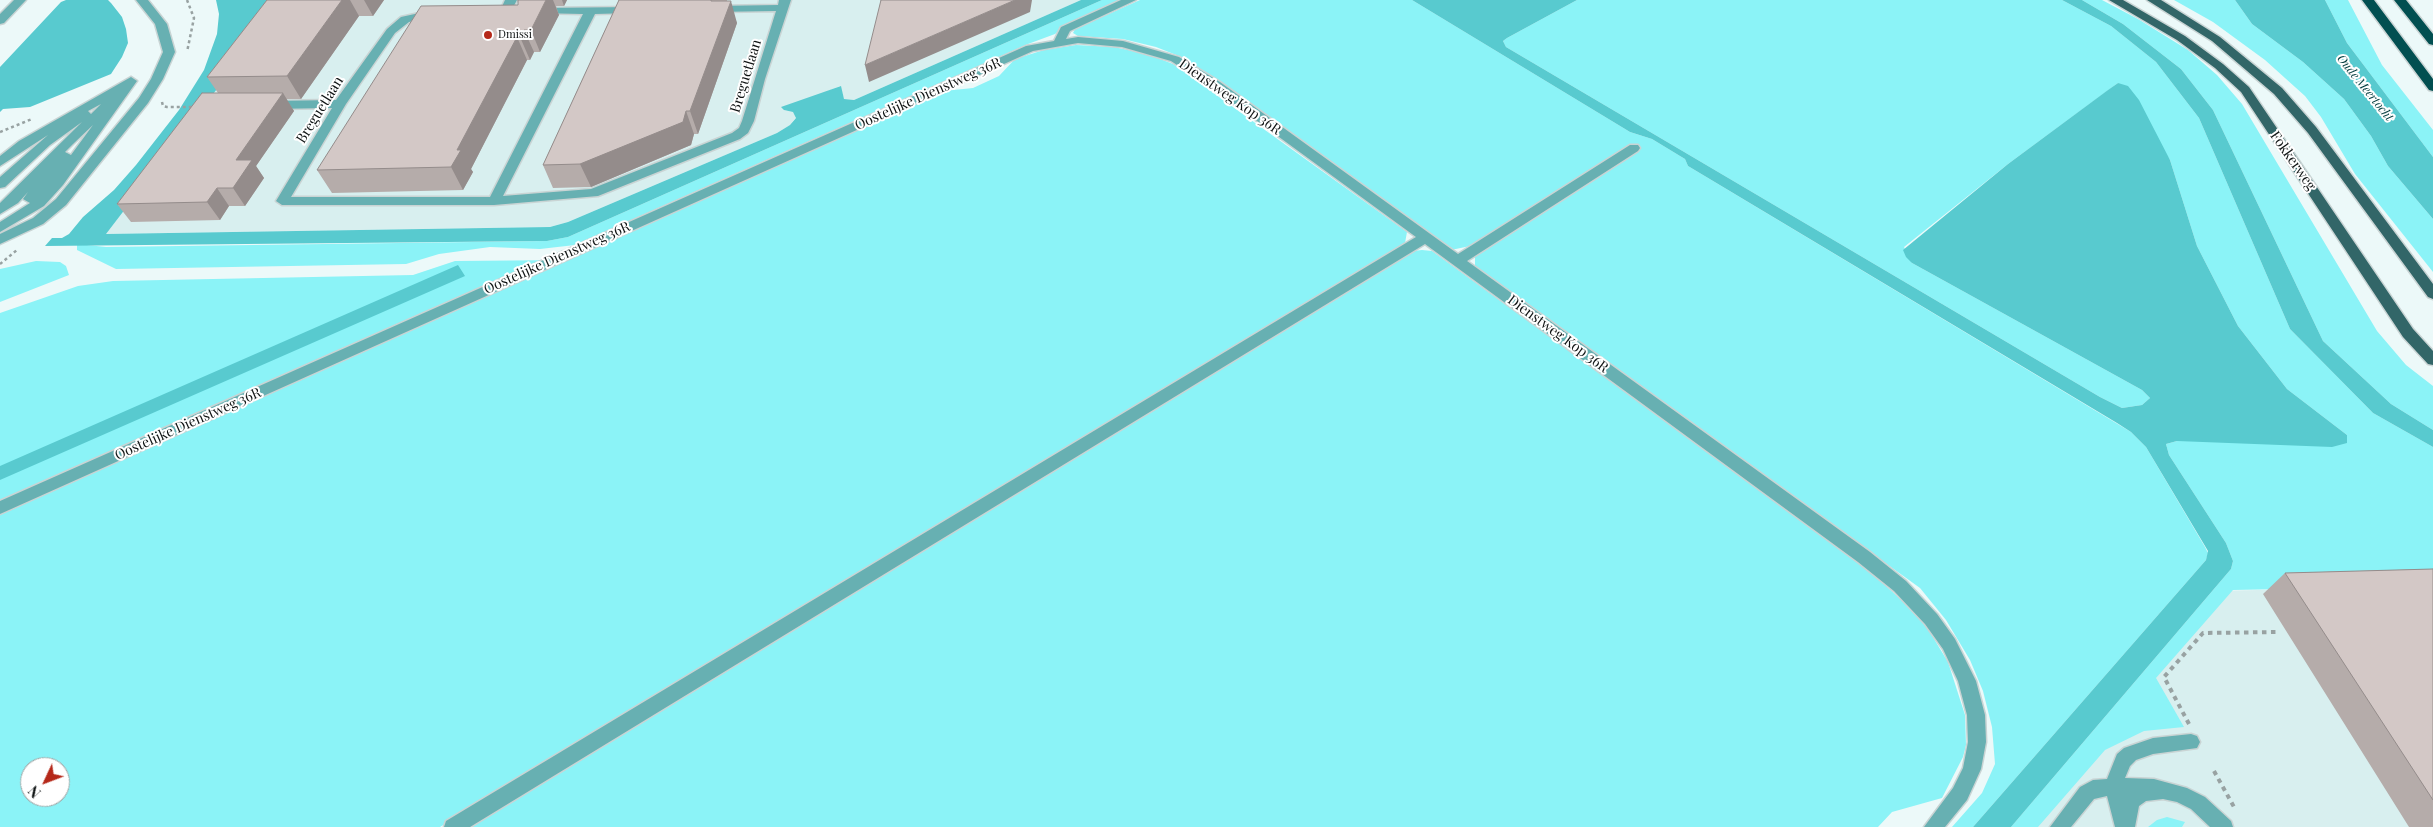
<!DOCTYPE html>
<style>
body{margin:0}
#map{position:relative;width:2433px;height:827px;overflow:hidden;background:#ecf9f9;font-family:"Playfair Display",serif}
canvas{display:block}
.north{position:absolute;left:20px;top:757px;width:50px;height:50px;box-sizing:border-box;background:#fff;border:1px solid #9fa1a1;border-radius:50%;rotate:227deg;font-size:14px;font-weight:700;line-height:20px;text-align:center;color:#0f1313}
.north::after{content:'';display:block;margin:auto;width:18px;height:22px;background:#b52819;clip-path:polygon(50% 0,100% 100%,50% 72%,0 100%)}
</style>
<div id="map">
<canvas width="2433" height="827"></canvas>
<div class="north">N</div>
</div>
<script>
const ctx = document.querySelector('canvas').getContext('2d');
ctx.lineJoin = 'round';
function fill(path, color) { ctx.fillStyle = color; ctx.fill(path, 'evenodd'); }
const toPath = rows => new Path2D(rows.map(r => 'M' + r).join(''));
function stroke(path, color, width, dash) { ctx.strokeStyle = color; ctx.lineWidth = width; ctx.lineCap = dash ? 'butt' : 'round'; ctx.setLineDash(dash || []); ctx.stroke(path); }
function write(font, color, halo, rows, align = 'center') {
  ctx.font = font + ' "Playfair Display",serif'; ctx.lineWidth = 4; ctx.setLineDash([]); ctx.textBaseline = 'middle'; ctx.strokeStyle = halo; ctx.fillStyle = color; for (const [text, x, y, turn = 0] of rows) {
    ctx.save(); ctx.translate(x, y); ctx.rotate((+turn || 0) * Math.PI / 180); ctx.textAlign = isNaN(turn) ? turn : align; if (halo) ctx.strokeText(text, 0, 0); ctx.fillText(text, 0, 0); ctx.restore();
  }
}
const built = toPath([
 [285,0,1081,0,854,100,844,99,840,86,784,110,793,112,796,117,790,125,777,133,568,222,550,227,105,234],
 [2433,586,2433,827,2011,827,2215,591]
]);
const green = toPath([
 [1102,0,1125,0,1061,29,1055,34,1028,44,575,245,540,249,490,247,439,254,406,264,116,269,77,250,77,244,106,247,547,241,568,237],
 [1140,0,1412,0,1630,132,1652,139,1680,156,1685,159,1688,166,2131,432,2146,447,2205,547,2208,553,2206,560,1973,827,1952,827,1982,793,1995,764,1992,727,1983,691,1970,660,1946,620,1920,588,1475,267,1475,245,1451,250,1184,58,1156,47,1123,39,1078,36,1073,33,1075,29],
 [1577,0,2062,0,2111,26,2156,62,2199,118,2290,329,2373,413,2433,447,2433,586,2233,590,2156,678,2184,727,2144,731,2105,750,2038,827,2011,827,2231,569,2233,561,2226,543,2169,455,2166,444,2177,441,2347,435,2287,389,2238,326,2197,246,2170,160,2118,83,2008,164,1904,247,1912,263,2142,390,2150,398,2142,405,2122,408,2100,397,1506,47,1503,41,1507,38],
 [2082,0,2102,0,2138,19,2188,50,2217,75,2242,104,2377,331,2406,365,2433,386,2433,430,2391,404,2323,341,2213,110,2181,69,2123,24],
 [2174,0,2235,0,2252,24,2303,62,2344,99,2371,136,2388,166,2433,219,2433,272,2355,174,2321,117,2305,96,2265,60,2213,22],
 [2325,0,2348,0,2382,65,2433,130,2433,157,2347,43],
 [1076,45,1114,47,1147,54,1173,64,1407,232,1405,243,440,827,0,827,0,313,78,286,113,281,413,275,455,261,567,260,944,91,973,88,999,76,1015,59,1044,50],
 [30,767,60,767,60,797,30,797],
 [1422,250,1432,251,1863,565,1909,607,1928,629,1948,662,1965,715,1966,745,1963,757,1942,798,1892,812,1878,827,467,827,1413,251],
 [36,261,60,262,66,266,69,275,0,302,0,269],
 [2167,817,2185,822,2182,827,2148,827,2157,820]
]);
const water = toPath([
 [66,0,108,0,111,3,122,17,126,29,128,43,122,57,111,74,30,107,3,109,0,112,0,67,61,2],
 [216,0,285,0,106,234,550,227,568,222,777,133,790,125,796,118,793,112,784,110,781,107,841,86,844,99,854,100,1081,0,1102,0,568,237,547,241,45,246,52,238,62,238,69,234,83,217,114,190,136,165,179,110,204,70,217,34,219,14],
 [1412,0,1577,0,1507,38,1503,41,1506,47,2100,397,2122,408,2142,405,2150,398,2142,390,1912,263,1906,257,1903,250,2008,164,2108,90,2118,83,2128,86,2139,100,2170,160,2197,246,2238,326,2287,389,2347,435,2347,443,2332,447,2177,441,2166,444,2169,455,2226,543,2233,561,2231,569,2011,827,1973,827,2206,560,2208,551,2146,447,2131,432,2117,423,1688,166,1685,159,1680,156,1652,139,1630,132],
 [2062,0,2082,0,2123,24,2181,69,2213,110,2323,341,2391,404,2433,430,2433,447,2373,413,2290,329,2199,118,2156,62,2111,26],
 [2235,0,2325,0,2347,43,2433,157,2433,219,2388,166,2371,136,2344,99,2303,62,2252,24],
 [458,265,465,276,0,480,0,466]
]);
const pathFar1 = toPath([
 [187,0,194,18,187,52],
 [162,102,163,106,167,107,194,107],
 [0,132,32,119],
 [0,264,17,250]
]);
const path = toPath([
 [2189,724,2164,677,2203,633,2278,632],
 [2214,771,2234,807]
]);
const minor = toPath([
 [14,0,26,0,4,23,0,24,0,14,14,0],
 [136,0,148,0,167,24,175,52,163,79,148,103,66,205,43,224,0,244,0,234,33,218,56,199,139,98,151,79,163,52,155,24,136,0],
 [505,0,517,0,510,13,506,14,500,11,505,0],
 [779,0,791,0,765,79,754,121,748,133,740,139,598,196,494,205,282,205,276,201,332,108,270,109,264,105,270,101,336,100,387,29,401,17,433,10,439,13,437,15,409,22,395,33,346,104,291,197,490,197,583,14,535,13,533,11,539,8,633,7,639,10,633,13,595,14,503,196,591,189,732,133,739,128,742,121,776,11,714,12,708,9,714,6,778,5,779,0],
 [1121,0,1136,0,1070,31,1066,39,1078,37,1123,41,1179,57,1220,82,1458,254,1630,145,1638,145,1640,148,1638,151,1467,261,1870,552,1906,581,1937,614,1955,639,1976,681,1985,715,1986,742,1981,769,1967,800,1945,827,1924,827,1953,788,1963,768,1968,742,1967,715,1958,681,1943,649,1925,624,1894,591,1858,562,1425,244,470,827,444,827,446,821,1416,237,1212,88,1171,61,1122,47,1078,43,1033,51,0,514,0,501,1026,46,1054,41,1061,27,1121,0],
 [131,77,137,81,63,185,44,206,0,232,0,222,30,203,23,199,28,192,18,203,0,214,0,203,82,122,50,145,5,187,0,188,0,177,48,135,0,166,0,156,19,141,131,77],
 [101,104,91,114,88,111,101,104],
 [93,125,71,155,65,152,73,144,93,125],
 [2191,734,2197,736,2200,742,2197,748,2153,754,2136,760,2130,766,2125,778,2154,779,2187,788,2205,797,2231,821,2233,827,2210,827,2191,809,2177,802,2163,799,2146,801,2139,806,2135,827,2115,827,2107,796,2094,799,2071,827,2050,827,2080,787,2093,780,2107,779,2117,754,2124,748,2153,738,2191,734]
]);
const major = toPath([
 [2109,0,2123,0,2185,36,2223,64,2249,87,2413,329,2433,351,2433,365,2428,364,2403,337,2241,92,2215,68,2177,40,2109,0],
 [2147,0,2161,0,2220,37,2282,88,2316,127,2433,284,2433,299,2428,297,2308,133,2274,94,2212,41,2147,0]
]);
const highway = toPath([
 [2362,0,2374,0,2433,79,2433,91,2429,90,2362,0],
 [2394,0,2406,0,2433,34,2433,45,2429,44,2394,0]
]);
const wall = toPath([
 [267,0,384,0,373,16,359,16,301,99,286,99,294,111,256,166,264,178,245,206,229,206,220,220,131,222,117,204,218,93,207,77],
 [518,0,567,0,564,6,556,6,559,15,540,52,534,52,530,60,527,60,471,169,473,172,463,190,332,193,317,170,518,5],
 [619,0,727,0,727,1,737,23,698,134,694,134,691,145,591,187,553,188,543,165],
 [2433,569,2433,827,2409,827,2263,594,2285,573]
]);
const shadedWall = toPath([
 [342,0,350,0,359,16,301,99,287,76],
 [364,0,384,0,373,16],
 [546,0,553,0,559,15,540,52,531,30],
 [562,0,567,0,564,6],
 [1015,0,1032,0,1030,12,869,82,865,65],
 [731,1,737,23,698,134,690,111],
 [524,30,534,52,530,60,520,37],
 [517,37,527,60,471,169,473,172,463,190,451,167,457,150],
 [283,93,294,111,256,166,264,178,245,206,233,188,236,160],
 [686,111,694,134,691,145,591,187,580,164],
 [217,188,229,206,220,220,207,202]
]);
const building = toPath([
 [267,0,342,0,287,76,207,77,267,0],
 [518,0,546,0,531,30,524,30,520,37,517,37,457,150,461,150,451,167,317,170,421,6,518,5,518,0],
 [619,0,711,0,711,1,731,1,690,111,686,111,683,122,580,164,543,165,619,0],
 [881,0,1015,0,865,65,881,0],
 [202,93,283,93,236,160,252,160,233,188,217,188,207,202,117,204,202,93],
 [2433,569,2433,800,2285,573,2433,569]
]);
const markers = [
 [488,35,5,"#b52819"]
];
const farPoinames = [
 ["Dmissi",498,35]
];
const farWaternames = [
 ["Oude Meertocht",2365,88,51]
];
const streetNames = [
 ["Breguetlaan",746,76,-73],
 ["Oostelijke Dienstweg 36R",928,94,-24],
 ["Dienstweg Kop 36R",1230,97,35],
 ["Breguetlaan",320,110,-58],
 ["Fokkerweg",2293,161,55],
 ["Oostelijke Dienstweg 36R",557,258,-24],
 ["Dienstweg Kop 36R",1558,334,36],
 ["Oostelijke Dienstweg 36R",188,424,-24]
];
fill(built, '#d8efef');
fill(green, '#8bf3f7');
fill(water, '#58cacf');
stroke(minor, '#c9d4d4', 3);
stroke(major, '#c9d4d4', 3);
stroke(highway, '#c9d4d4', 3);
stroke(pathFar1, '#98a2a2', 2.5, [3, 3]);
stroke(path, '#98a2a2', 4, [4.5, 4.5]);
fill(minor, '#67b0b2');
fill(major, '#326668');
fill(highway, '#024f51');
fill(wall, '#b5acaa');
fill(shadedWall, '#948c8b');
fill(building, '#d3c8c6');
stroke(building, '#948c8b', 1);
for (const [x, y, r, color] of markers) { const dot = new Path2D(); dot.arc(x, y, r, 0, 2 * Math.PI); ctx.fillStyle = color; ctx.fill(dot); stroke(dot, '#fff', 2); }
write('11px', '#0f1313', '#fff', farPoinames, 'left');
write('italic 12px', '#023b3d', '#fff', farWaternames);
write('14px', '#0f1313', '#fff', streetNames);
</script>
